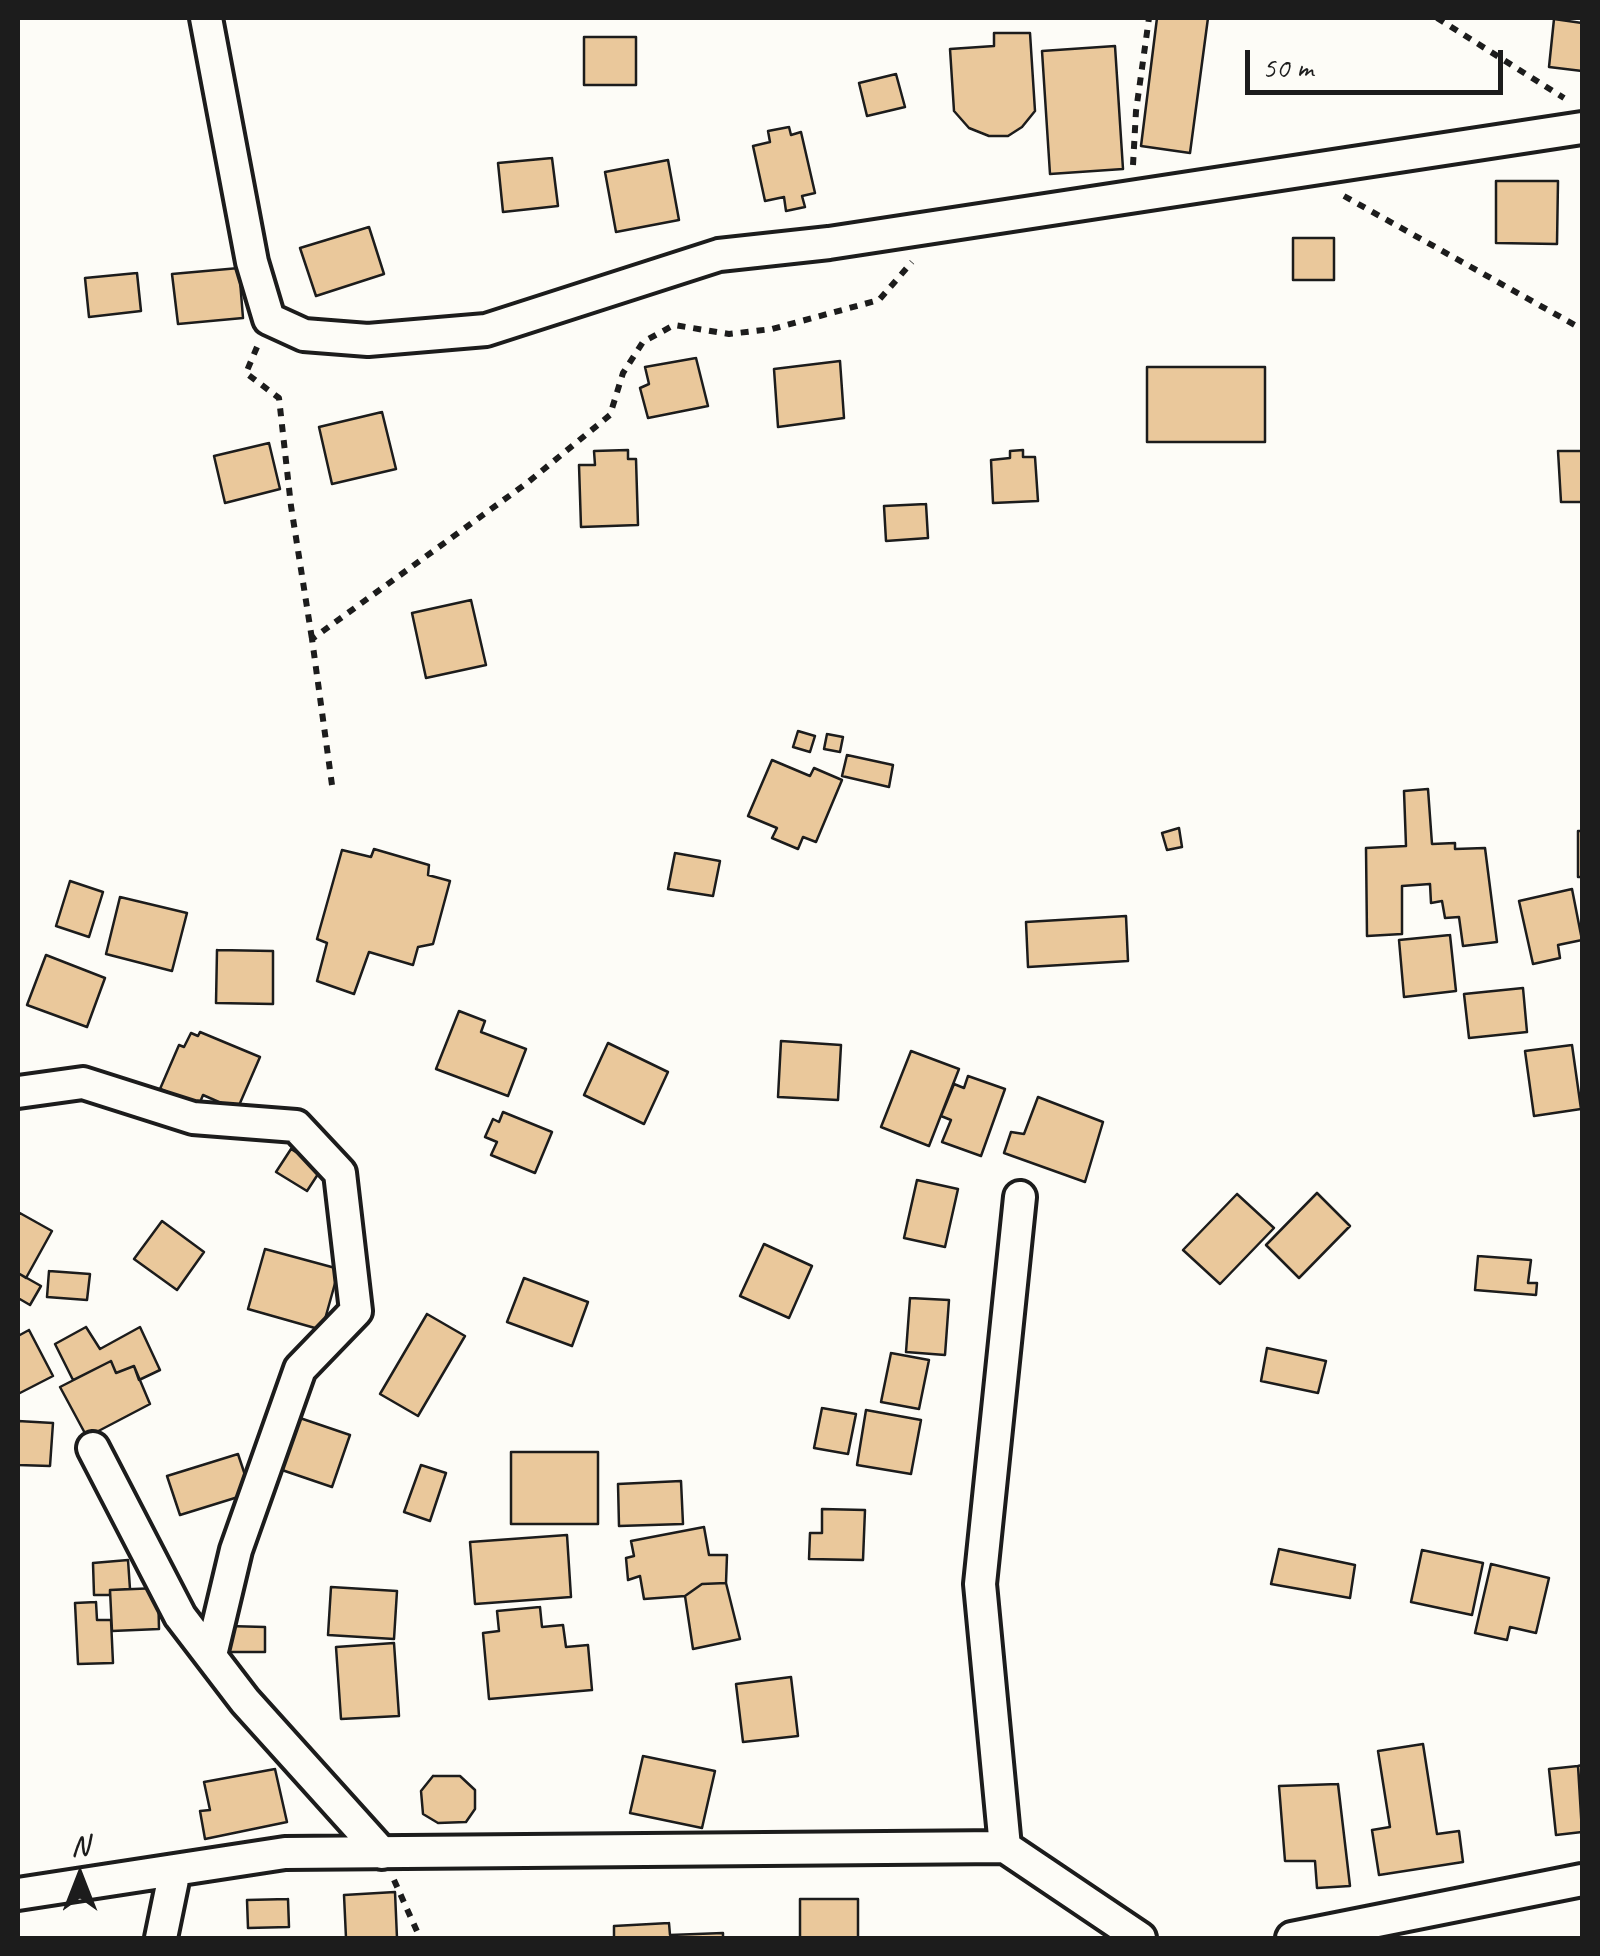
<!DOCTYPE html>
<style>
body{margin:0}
#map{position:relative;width:1600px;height:1956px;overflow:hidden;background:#fdfcf7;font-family:Caveat,sans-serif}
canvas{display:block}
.frame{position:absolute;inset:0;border:20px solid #1c1c1c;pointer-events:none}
.north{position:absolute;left:30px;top:1826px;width:100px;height:100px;-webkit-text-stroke:8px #fdfcf7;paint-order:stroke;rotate:0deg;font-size:28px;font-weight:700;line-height:40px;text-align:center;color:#1c1c1c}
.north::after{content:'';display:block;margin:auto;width:35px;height:45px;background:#1c1c1c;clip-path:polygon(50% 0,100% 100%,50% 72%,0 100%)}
.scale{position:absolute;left:1245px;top:50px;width:258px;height:45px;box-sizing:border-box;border:5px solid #1c1c1c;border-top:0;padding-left:12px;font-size:30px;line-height:35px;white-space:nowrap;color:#1c1c1c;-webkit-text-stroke:8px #fdfcf7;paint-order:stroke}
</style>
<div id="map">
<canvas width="1600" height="1956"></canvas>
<div class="frame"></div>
<div class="north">N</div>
<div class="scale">50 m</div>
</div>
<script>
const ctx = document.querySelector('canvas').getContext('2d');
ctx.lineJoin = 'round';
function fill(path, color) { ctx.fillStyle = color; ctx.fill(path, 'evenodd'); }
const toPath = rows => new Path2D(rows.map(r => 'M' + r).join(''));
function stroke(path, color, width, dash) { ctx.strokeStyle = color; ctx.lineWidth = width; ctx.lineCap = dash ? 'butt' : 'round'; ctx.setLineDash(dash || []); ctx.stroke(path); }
const building = toPath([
 [1157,18,1208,18,1190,153,1141,146,1157,18],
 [1554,19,1582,23,1582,71,1549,67,1554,19],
 [994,33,1030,33,1035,111,1022,127,1008,136,989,136,969,128,954,111,950,49,994,46,994,33],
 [584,37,636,37,636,85,584,85,584,37],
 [1115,46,1123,169,1050,174,1042,51,1115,46],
 [896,74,905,107,867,116,859,83,896,74],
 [789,127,791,135,801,132,815,193,802,196,805,207,786,211,784,197,765,201,753,146,770,142,768,131,789,127],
 [552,158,558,206,503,212,498,163,552,158],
 [668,160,679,220,616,232,605,172,668,160],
 [1496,181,1558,181,1557,244,1496,243,1496,181],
 [369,227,384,274,316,296,300,248,369,227],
 [1293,238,1334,238,1334,280,1293,280,1293,238],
 [239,268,243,318,178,324,172,274,239,268],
 [137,273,141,311,89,317,85,278,137,273],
 [696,358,708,406,648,418,640,388,649,384,645,367,696,358],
 [840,361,844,418,778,427,774,369,840,361],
 [1147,367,1265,367,1265,442,1147,442,1147,367],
 [382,412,396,469,332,484,319,427,382,412],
 [269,443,280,489,225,503,214,456,269,443],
 [628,450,628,459,636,459,638,525,581,527,579,465,595,465,594,451,628,450],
 [1023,450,1023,457,1035,457,1038,501,993,503,991,460,1010,458,1010,451,1023,450],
 [1558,451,1582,451,1582,502,1561,502,1558,451],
 [926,504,928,538,886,541,884,506,926,504],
 [471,600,486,665,426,678,412,613,471,600],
 [798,731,815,736,810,752,793,747,798,731],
 [827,734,843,737,840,752,824,749,827,734],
 [847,755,893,765,889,787,842,776,847,755],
 [772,760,810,776,814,768,842,780,816,842,803,837,798,849,772,838,777,828,748,816,772,760],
 [1428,789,1432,844,1455,843,1455,849,1485,848,1497,942,1463,946,1459,917,1445,918,1442,901,1431,903,1430,884,1402,886,1402,934,1367,936,1366,848,1406,846,1404,791,1428,789],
 [1179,828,1182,847,1167,850,1162,833,1179,828],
 [1578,831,1582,831,1582,877,1578,877,1578,831],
 [374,849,429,865,428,875,450,881,433,944,418,947,413,965,369,952,354,994,317,981,327,943,317,939,342,850,371,857,374,849],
 [675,853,720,861,713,896,668,889,675,853],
 [70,881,103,892,89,937,56,926,70,881],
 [1572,889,1582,940,1558,945,1560,958,1533,964,1519,901,1572,889],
 [120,897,187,913,172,971,106,954,120,897],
 [1126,916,1128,961,1028,967,1026,922,1126,916],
 [1450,935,1456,991,1404,997,1399,940,1450,935],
 [217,950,273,951,273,1004,216,1003,217,950],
 [46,955,105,978,87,1027,27,1005,46,955],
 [1523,988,1527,1032,1469,1038,1464,994,1523,988],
 [459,1011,485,1021,481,1032,526,1049,508,1096,436,1069,459,1011],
 [200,1032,260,1057,237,1110,203,1095,199,1105,160,1089,179,1045,184,1047,191,1033,198,1036,200,1032],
 [781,1041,841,1045,838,1100,778,1097,781,1041],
 [608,1043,668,1072,644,1124,584,1095,608,1043],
 [1572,1045,1581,1109,1534,1116,1525,1051,1572,1045],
 [911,1051,959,1069,929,1146,881,1127,911,1051],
 [968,1076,1005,1089,981,1156,942,1142,951,1120,941,1116,954,1084,964,1088,968,1076],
 [1038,1097,1103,1122,1085,1182,1004,1153,1011,1132,1024,1134,1038,1097],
 [503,1112,552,1132,535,1173,491,1155,497,1142,485,1137,493,1119,499,1122,503,1112],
 [291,1149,322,1168,307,1191,276,1172,291,1149],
 [917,1180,958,1189,945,1247,904,1238,917,1180],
 [1317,1193,1350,1226,1299,1278,1266,1245,1317,1193],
 [1237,1194,1274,1228,1220,1284,1183,1250,1237,1194],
 [18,1212,52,1231,26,1278,18,1273,18,1212],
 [162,1221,204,1252,177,1290,134,1259,162,1221],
 [764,1244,812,1266,789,1318,740,1296,764,1244],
 [265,1249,339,1269,322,1330,248,1309,265,1249],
 [1478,1256,1531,1260,1528,1283,1537,1283,1536,1295,1475,1290,1478,1256],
 [49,1271,90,1274,87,1300,47,1297,49,1271],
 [18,1273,41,1286,30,1305,18,1298,18,1273],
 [524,1278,588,1302,572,1346,507,1322,524,1278],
 [910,1298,949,1300,945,1355,906,1352,910,1298],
 [427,1314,465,1336,418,1416,380,1394,427,1314],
 [86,1327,100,1349,140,1327,160,1370,139,1380,134,1366,116,1373,111,1361,73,1380,55,1344,86,1327],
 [29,1330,53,1376,18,1394,18,1336,29,1330],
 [1267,1348,1326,1361,1318,1393,1261,1381,1267,1348],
 [891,1353,929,1360,919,1409,881,1402,891,1353],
 [111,1361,116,1373,134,1366,150,1404,87,1437,60,1387,111,1361],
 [822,1408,856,1414,848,1454,814,1448,822,1408],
 [866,1410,921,1420,911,1474,857,1465,866,1410],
 [297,1417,350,1435,332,1487,279,1469,297,1417],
 [18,1421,53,1423,50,1466,18,1465,18,1421],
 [511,1452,598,1452,598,1524,511,1524,511,1452],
 [238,1454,251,1493,180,1515,167,1476,238,1454],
 [421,1465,446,1473,430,1521,404,1512,421,1465],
 [681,1481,683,1524,619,1526,618,1484,681,1481],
 [822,1509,865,1510,863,1560,809,1559,810,1533,822,1533,822,1509],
 [704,1527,709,1555,727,1555,726,1583,702,1584,685,1596,644,1599,640,1576,628,1580,626,1558,634,1556,631,1541,704,1527],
 [567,1535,571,1597,475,1604,470,1542,567,1535],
 [1279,1549,1355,1565,1350,1598,1271,1584,1279,1549],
 [1422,1550,1483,1563,1472,1615,1411,1602,1422,1550],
 [128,1560,130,1589,110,1590,110,1595,94,1595,93,1563,128,1560],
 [1491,1564,1549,1578,1536,1633,1510,1627,1507,1640,1475,1633,1491,1564],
 [726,1583,740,1639,693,1649,685,1596,702,1584,726,1583],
 [331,1587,397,1591,394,1639,328,1635,331,1587],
 [158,1588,159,1629,112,1631,110,1590,158,1588],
 [96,1602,97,1620,111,1620,113,1663,78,1664,75,1603,96,1602],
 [540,1607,542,1627,563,1625,566,1647,588,1645,592,1690,489,1699,483,1633,499,1631,497,1611,540,1607],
 [228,1626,265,1627,265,1652,228,1652,228,1626],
 [394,1643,399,1716,341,1719,336,1647,394,1643],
 [791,1677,798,1736,743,1742,736,1684,791,1677],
 [1423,1744,1437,1834,1459,1831,1463,1862,1379,1875,1372,1830,1390,1827,1378,1751,1423,1744],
 [643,1756,715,1771,702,1828,630,1813,643,1756],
 [1582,1765,1582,1814,1578,1766,1582,1765],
 [1578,1766,1582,1832,1556,1835,1549,1769,1578,1766],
 [275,1769,287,1822,205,1839,200,1811,210,1810,204,1782,275,1769],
 [433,1776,460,1776,475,1790,475,1809,466,1822,438,1823,423,1814,421,1791,433,1776],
 [1338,1784,1350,1886,1317,1888,1315,1861,1285,1861,1279,1786,1338,1784],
 [395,1892,397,1938,346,1938,344,1895,395,1892],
 [288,1899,289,1927,248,1928,247,1900,288,1899],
 [800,1899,858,1899,858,1938,800,1938,800,1899],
 [669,1923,670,1935,723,1933,723,1938,614,1938,614,1926,669,1923]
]);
const path = toPath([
 [1437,18,1564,98],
 [1133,165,1136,111,1149,18],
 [1344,196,1582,329],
 [257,347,246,373,279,398,291,506,312,639],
 [332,785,312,639,527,483,610,415,623,373,643,342,674,325,729,334,772,329,879,300,912,262],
 [394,1880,420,1938]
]);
const minor = toPath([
 [206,18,252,262,269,319,304,335,368,340,486,330,719,255,829,243,1582,128],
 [18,1092,83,1083,193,1118,296,1126,340,1173,356,1311,300,1369,236,1550,211,1655],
 [93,1448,180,1616,245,1701,382,1853],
 [1005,1847,980,1584,1020,1197],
 [18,1894,285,1853,1005,1847,1140,1938],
 [161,1938,175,1870],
 [1292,1938,1582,1880]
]);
fill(building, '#eac89b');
stroke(building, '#1c1c1c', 2.5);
stroke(minor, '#1c1c1c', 38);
stroke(path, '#1c1c1c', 6, [8, 8]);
stroke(minor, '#fdfcf7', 30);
</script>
